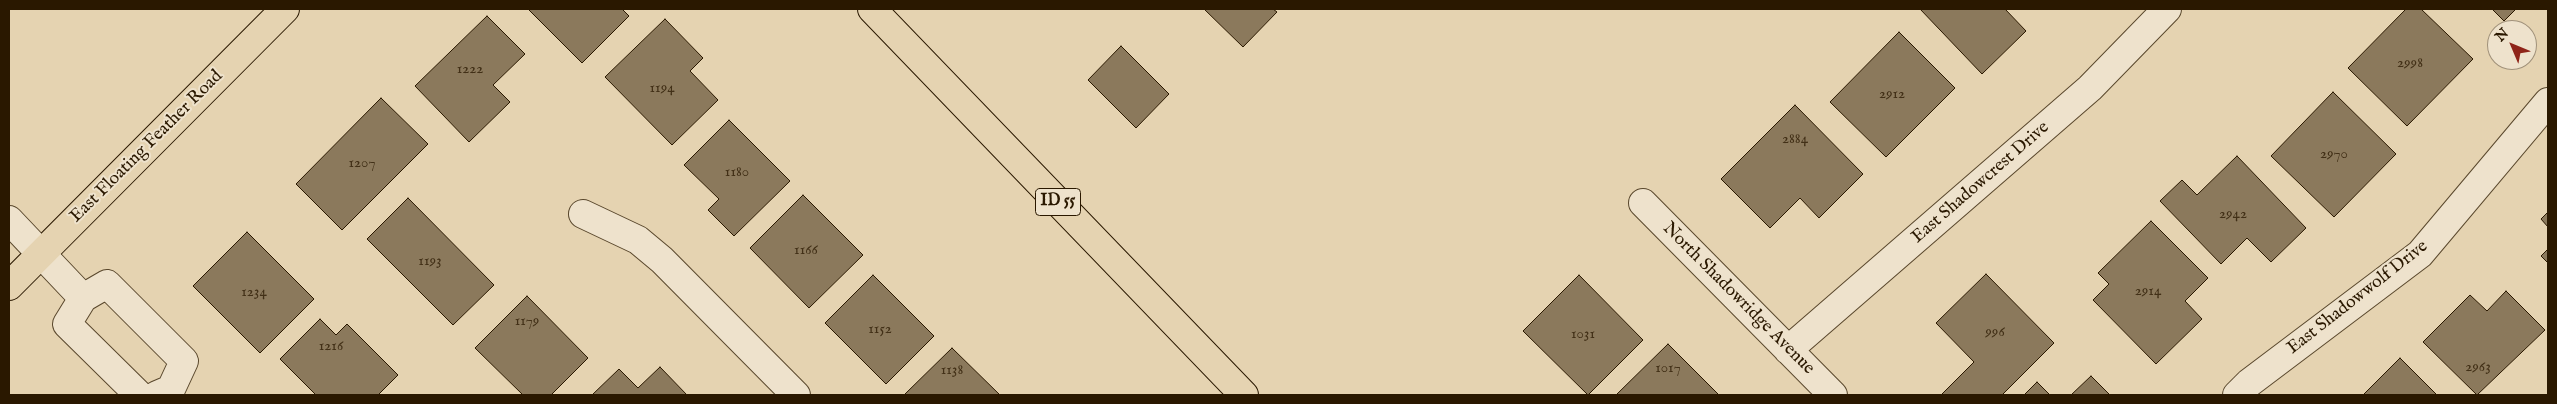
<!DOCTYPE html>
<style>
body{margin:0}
#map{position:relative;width:2557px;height:404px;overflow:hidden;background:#e5d3b1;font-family:"IM FELL English",serif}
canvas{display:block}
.frame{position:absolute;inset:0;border:10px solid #2a1800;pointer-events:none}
.north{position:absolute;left:2487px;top:20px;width:50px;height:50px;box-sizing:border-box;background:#eee2cc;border:1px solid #a0917a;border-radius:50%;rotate:315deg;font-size:14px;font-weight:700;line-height:20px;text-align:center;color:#2a1800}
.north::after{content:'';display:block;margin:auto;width:18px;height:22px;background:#8f2418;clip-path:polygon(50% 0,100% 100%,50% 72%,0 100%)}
</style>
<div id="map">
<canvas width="2557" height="404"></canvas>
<div class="frame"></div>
<div class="north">N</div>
</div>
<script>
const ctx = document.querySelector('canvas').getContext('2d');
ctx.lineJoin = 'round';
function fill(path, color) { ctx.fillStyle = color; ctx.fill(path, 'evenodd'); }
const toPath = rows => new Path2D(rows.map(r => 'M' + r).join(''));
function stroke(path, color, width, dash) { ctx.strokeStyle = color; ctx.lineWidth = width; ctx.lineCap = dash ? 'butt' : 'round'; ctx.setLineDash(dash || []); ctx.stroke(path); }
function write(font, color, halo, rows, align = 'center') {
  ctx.font = font + ' "IM FELL English",serif'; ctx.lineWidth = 4; ctx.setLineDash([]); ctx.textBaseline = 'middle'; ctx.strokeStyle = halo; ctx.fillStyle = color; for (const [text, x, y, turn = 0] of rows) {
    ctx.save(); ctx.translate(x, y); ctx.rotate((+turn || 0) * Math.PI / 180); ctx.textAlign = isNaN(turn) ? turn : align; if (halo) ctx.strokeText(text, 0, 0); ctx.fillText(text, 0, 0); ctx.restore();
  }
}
const building = toPath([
 [528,9,622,9,629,16,582,63,528,9],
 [1204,9,1273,9,1277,12,1243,47,1204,9],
 [1920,9,2005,9,2026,31,1982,74,1920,9],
 [2406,9,2421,9,2473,59,2407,126,2348,68,2406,9],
 [2492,9,2516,9,2504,21,2492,9],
 [487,16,525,54,493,85,510,102,469,142,415,86,487,16],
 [665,19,703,58,690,71,718,100,672,145,605,77,665,19],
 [1899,32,1955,88,1886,157,1830,102,1899,32],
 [1121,46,1169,94,1136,128,1088,80,1121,46],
 [2333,92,2396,154,2334,217,2271,156,2333,92],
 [381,98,428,144,342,230,296,184,381,98],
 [1795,105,1863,174,1819,218,1800,198,1770,228,1721,179,1795,105],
 [729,120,790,181,734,236,708,210,719,199,684,165,729,120],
 [2237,156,2306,228,2271,262,2247,238,2221,264,2160,201,2182,180,2197,195,2237,156],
 [803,195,863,255,809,308,750,248,803,195],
 [408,198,494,285,453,325,367,239,408,198],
 [2548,212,2548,227,2541,219,2548,212],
 [2151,221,2208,278,2185,301,2202,319,2156,364,2093,300,2109,284,2098,273,2151,221],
 [247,232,314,299,260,353,193,286,247,232],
 [2548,249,2548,263,2541,256,2548,249],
 [1986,274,2054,343,2002,395,1941,395,1974,362,1936,323,1986,274],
 [873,275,934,336,886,384,825,323,873,275],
 [1579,275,1643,340,1588,395,1523,331,1579,275],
 [2506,291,2545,330,2477,395,2423,342,2470,295,2487,311,2506,291],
 [527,296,588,358,551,395,523,395,475,348,527,296],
 [320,319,336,335,347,324,398,375,378,395,316,395,280,359,320,319],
 [1668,344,1719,395,1616,395,1668,344],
 [952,348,1000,395,904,395,952,348],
 [2400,358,2437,395,2363,395,2400,358],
 [660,367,687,395,592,395,619,369,638,388,660,367],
 [2091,376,2110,395,2071,395,2091,376],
 [2037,382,2050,395,2024,395,2037,382]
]);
const minor = toPath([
 [1643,203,1833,395],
 [583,214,638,240,662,260,796,395],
 [9,220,83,298],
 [1788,350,2090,88,2167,9],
 [139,395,67,324,83,298,107,284,184,361,171,389,157,395],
 [2237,395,2249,383,2420,254,2548,102]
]);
const major = toPath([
 [9,286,285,9]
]);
const highway = toPath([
 [872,9,1244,395]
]);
const numberNames = [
 ["2998",2410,64],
 ["1222",470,70],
 ["1194",662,89],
 ["2912",1892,95],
 ["2884",1795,140],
 ["2970",2334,155],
 ["1207",362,164],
 ["1180",737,173],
 ["2942",2233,215],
 ["1166",806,251],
 ["1193",430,262],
 ["2914",2148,292],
 ["1234",254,293],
 ["1179",527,322],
 ["1152",880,330],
 ["996",1995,333],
 ["1031",1583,335],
 ["1216",331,347],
 ["2963",2478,368],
 ["1017",1668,369],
 ["1138",952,371]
];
const shields = [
 [1058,202,45]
];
const shieldNames = [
 ["ID 55",1058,202]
];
const streetNames = [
 ["East Floating Feather Road",147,147,-45],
 ["East Shadowcrest Drive",1981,183,-41],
 ["East Shadowwolf Drive",2358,298,-38],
 ["North Shadowridge Avenue",1738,299,45]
];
fill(building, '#8b795c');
stroke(building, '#2a1800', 1);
stroke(minor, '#59472c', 30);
stroke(major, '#2a1800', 30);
stroke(highway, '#2a1800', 30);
stroke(minor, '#eee2cc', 28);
stroke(major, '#e5d3b1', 28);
stroke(highway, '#e5d3b1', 28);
write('15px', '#423017', null, numberNames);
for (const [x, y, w] of shields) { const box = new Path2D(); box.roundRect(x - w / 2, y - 13.5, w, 27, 4); ctx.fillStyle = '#eee2cc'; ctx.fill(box); stroke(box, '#2a1800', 1); }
write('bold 16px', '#2a1800', null, shieldNames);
write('18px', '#2a1800', '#eee2cc', streetNames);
</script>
